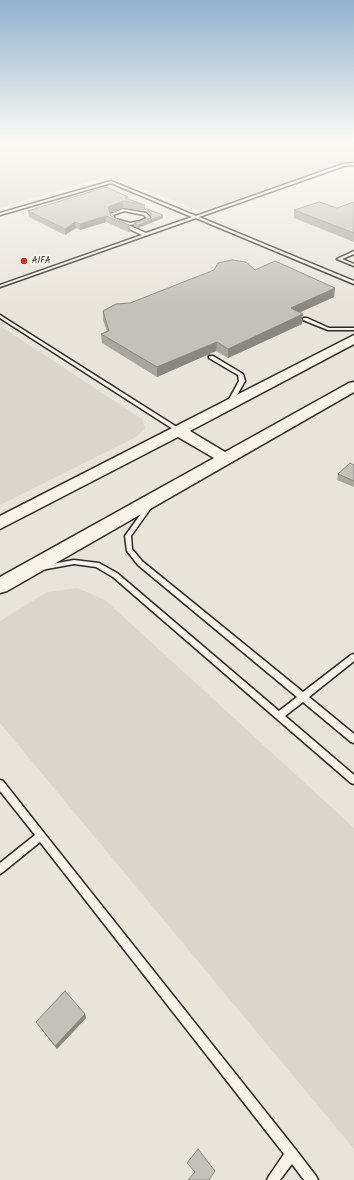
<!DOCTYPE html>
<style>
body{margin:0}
canvas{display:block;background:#f7f3e8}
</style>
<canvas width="354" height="1180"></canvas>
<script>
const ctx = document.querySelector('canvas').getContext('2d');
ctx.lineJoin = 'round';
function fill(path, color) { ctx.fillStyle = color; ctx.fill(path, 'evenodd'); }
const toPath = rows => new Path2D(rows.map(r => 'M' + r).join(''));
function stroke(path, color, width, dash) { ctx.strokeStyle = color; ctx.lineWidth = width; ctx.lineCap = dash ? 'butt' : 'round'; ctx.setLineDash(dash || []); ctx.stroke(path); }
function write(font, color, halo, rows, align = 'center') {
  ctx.font = font + ' Kalam,sans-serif'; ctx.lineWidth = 4; ctx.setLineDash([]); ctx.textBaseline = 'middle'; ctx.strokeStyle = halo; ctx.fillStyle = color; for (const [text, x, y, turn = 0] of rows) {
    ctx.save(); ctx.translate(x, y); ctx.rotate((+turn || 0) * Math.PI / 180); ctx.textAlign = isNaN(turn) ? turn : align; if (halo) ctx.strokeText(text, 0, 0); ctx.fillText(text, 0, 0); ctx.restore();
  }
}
const built = toPath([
 [0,142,354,142,354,1180,0,1180]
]);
const green = toPath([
 [0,142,354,142,354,162,343,163,200,211,109,176,0,208],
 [0,326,142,419,145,428,136,437,0,505],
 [77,588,105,600,354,828,354,1149,0,723,0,621,47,592]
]);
const lane = toPath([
 [354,163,354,165,344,166,199,217,354,281,354,284,196,218,0,287,0,285,142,235,112,221,110,214,123,209,146,213,150,217,150,219,142,223,130,225,126,224,146,233,192,217,111,183,0,215,0,213,111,181,196,216,343,164,354,163],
 [124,211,144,215,147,218,140,221,130,223,115,219,113,215,124,211],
 [354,251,354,254,342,259,354,264,354,266,337,259,354,251],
 [0,315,180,429,181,430,178,432,176,431,0,318,0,315],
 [303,318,307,318,329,328,354,328,354,330,328,330,303,320,303,318],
 [209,356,213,356,243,374,245,381,232,404,228,404,227,403,239,381,238,375,209,358,209,356],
 [150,503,153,505,131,536,132,549,142,561,303,692,351,655,354,654,354,661,309,697,354,734,354,743,351,742,303,702,285,716,354,775,354,784,351,783,113,577,96,567,74,564,41,570,39,570,38,568,41,566,74,560,99,563,117,573,279,711,297,697,138,565,127,551,125,536,148,504,150,503],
 [0,780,3,781,44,833,296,1150,316,1176,318,1180,304,1180,292,1164,280,1180,267,1180,269,1176,284,1154,40,842,3,872,0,874,0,863,35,835,0,791,0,780]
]);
const secondary = toPath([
 [354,335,354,344,190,431,225,452,349,383,354,382,354,392,7,591,0,593,0,577,214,458,178,437,0,529,0,516,354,335]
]);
const wall = toPath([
 [128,199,145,205,145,211,123,208,110,213,111,216,129,225,130,231,128,232,106,222,80,230,76,228,65,235,29,217,28,211],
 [354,202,354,242,294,218,294,210,337,208],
 [147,209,163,218,138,228,134,226,134,223,151,218,151,216,147,212],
 [255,270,335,288,334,297,299,313,303,314,302,324,228,358,216,351,157,377,102,343,101,334,107,331,103,320,103,311,130,303],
 [354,465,354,487,337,480,338,474],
 [85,1014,86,1018,57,1049,38,1025,36,1022]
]);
const shadedWall = toPath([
 [123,201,123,208,109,213,108,207],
 [163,215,163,218,138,228,138,225],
 [106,216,106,222,80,230,80,224],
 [75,222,76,228,65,235,65,229],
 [128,225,129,225,130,231,128,232],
 [335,288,334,297,289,317,291,308],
 [303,314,302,324,228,358,228,349],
 [217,342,216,351,157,377,157,367],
 [85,1014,86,1018,57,1049,55,1046]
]);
const building = toPath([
 [106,187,128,197,125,198,145,205,123,201,108,207,111,216,129,225,128,225,106,216,80,224,75,222,65,229,28,211,106,187],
 [319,202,337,208,354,202,354,233,294,210,319,202],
 [147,209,163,215,138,225,134,223,151,218,151,213,147,209],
 [232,260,246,262,255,270,275,261,335,288,291,308,303,314,228,349,217,342,157,367,101,334,109,331,103,311,116,304,130,303,214,270,218,263,232,260],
 [350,463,354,465,354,481,338,474,350,463],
 [65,991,85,1014,55,1046,36,1022,65,991],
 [198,1149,215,1171,209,1180,188,1180,195,1172,187,1163,198,1149]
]);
const markers = [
 [24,261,4,"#c8321e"]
];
const farPoinames = [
 ["AIFA",32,261]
];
fill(built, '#e8e4da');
fill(green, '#dad6cc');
stroke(lane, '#2b2b2b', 3);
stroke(secondary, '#2b2b2b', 3);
fill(lane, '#f7f3e8');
fill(secondary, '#f7f3e8');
fill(wall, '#a9a69f');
fill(shadedWall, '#898782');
fill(building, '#c4c1b9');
stroke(building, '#898782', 1);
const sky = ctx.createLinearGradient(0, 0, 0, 307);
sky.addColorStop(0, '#91b1cd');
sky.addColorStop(0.46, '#fbfaf5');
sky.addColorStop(1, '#fbfaf500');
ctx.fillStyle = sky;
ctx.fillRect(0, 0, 354, 307);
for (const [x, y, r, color] of markers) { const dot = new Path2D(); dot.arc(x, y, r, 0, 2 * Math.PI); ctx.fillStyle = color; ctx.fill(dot); stroke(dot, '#f7f3e8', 1.5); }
write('9px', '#2b2b2b', '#f7f3e8', farPoinames, 'left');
</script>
